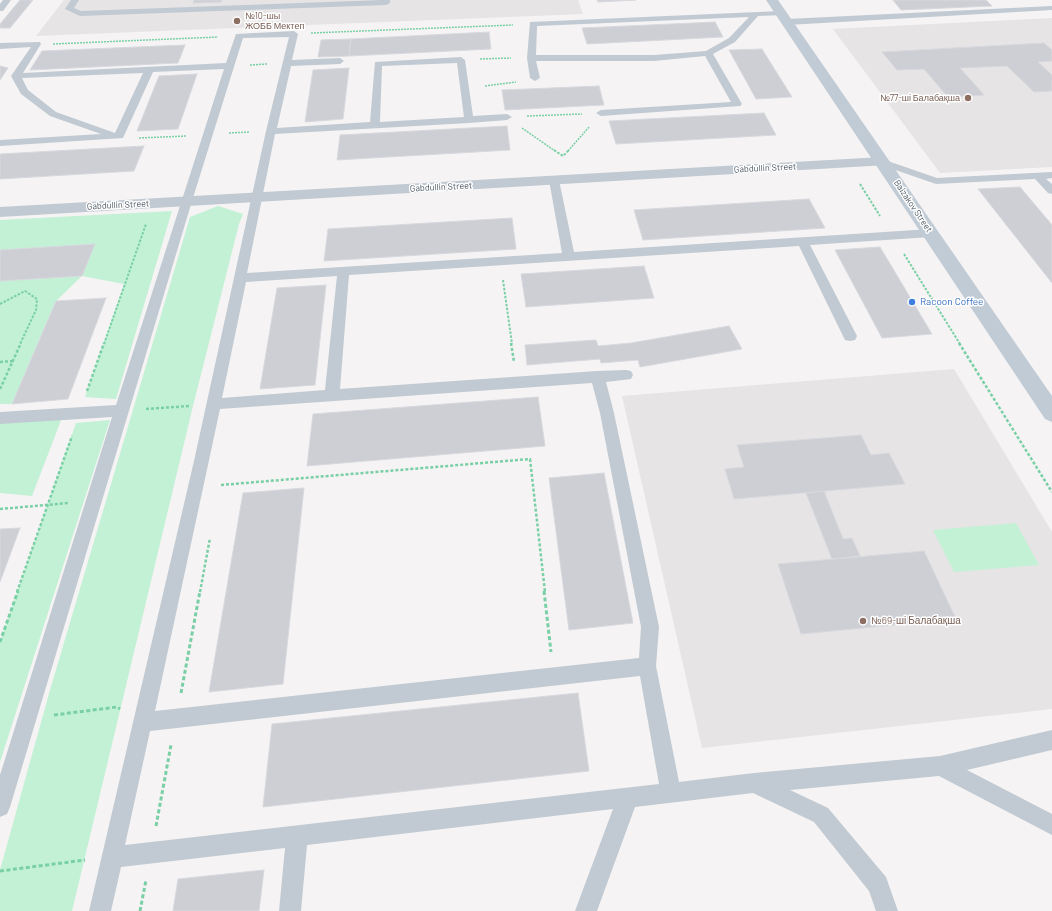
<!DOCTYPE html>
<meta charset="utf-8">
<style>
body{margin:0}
canvas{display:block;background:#f5f3f3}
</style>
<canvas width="1052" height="911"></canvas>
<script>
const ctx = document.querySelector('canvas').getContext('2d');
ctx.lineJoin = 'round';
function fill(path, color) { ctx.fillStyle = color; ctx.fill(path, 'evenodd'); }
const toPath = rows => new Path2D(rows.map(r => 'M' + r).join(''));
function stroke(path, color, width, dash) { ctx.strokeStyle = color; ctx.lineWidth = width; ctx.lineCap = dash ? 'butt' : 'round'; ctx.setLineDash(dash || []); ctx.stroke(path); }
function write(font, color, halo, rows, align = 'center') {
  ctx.font = font + ' Barlow,sans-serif'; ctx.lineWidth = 3; ctx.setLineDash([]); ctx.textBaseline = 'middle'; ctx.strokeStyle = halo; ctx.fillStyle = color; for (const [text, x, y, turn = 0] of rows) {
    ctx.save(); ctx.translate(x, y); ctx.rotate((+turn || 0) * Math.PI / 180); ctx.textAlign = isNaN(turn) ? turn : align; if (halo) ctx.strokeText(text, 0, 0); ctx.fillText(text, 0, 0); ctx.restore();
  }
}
const education = toPath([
 [64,0,578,0,583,14,36,36],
 [1052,18,1052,167,940,173,833,29],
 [954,369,1052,532,1052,709,702,748,622,396]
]);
const green = toPath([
 [218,206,243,214,239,224,193,406,72,911,0,911,0,870,50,690,190,217],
 [172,211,116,399,85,397,124,284,82,276,56,301,12,404,0,404,0,281,81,276,94,244,0,250,0,220],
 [63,415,32,496,0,493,0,418],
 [110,420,0,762,0,641,76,423],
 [1016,523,1039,565,954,572,933,530]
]);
const building = toPath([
 [20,0,33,0,10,28,0,28,0,24,20,0],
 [194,0,222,0,221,2,193,3,194,0],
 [597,0,636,0,598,2,597,0],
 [893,0,986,0,992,6,901,10,893,0],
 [715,22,723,37,587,44,582,28,715,22],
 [489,32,491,49,349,56,351,39,489,32],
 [351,39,349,56,318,57,321,40,351,39],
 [1044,43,1052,50,1052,61,1038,62,1052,75,1052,91,1034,92,1007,66,960,68,984,95,948,97,924,69,897,70,882,52,1044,43],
 [185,45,178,63,30,70,42,51,185,45],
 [762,49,792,97,756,99,729,50,762,49],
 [0,66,8,68,0,80,0,66],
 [349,68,343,119,305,122,313,70,349,68],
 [197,74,178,129,137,131,159,76,197,74],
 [599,86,604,105,505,110,502,90,599,86],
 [764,113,776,135,616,144,609,121,764,113],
 [507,126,510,150,337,160,340,135,507,126],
 [144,146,134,171,0,179,0,154,144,146],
 [1020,187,1052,225,1052,283,978,189,1020,187],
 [809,199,825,228,643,240,634,210,809,199],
 [512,218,516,249,324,261,328,229,512,218],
 [95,244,82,276,0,281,0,250,95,244],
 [880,247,932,334,882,338,835,250,880,247],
 [644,266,654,298,526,307,521,274,644,266],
 [326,285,315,385,260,389,277,288,326,285],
 [106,298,68,399,12,404,56,301,106,298],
 [729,326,742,349,640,367,638,360,601,363,600,359,527,365,525,345,596,340,598,346,631,343,729,326],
 [538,397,545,446,307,466,313,414,538,397],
 [861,435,871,455,889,453,905,484,734,499,725,469,744,467,737,445,861,435],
 [604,473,633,623,569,630,549,478,604,473],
 [304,488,283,684,209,692,243,493,304,488],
 [824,491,843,539,852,538,860,556,832,559,806,493,824,491],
 [20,528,0,582,0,529,20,528],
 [924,551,956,619,801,634,778,564,924,551],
 [578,693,589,771,263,807,272,724,578,693],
 [264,870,259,911,173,911,178,879,264,870]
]);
const pathFar3 = toPath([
 [311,33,513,25],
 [53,44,218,37],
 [480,59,511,58],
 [250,65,267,64],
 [485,86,516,82],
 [527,116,582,114],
 [522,128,555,151],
 [229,133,250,132],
 [139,138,186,136],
 [568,151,589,127]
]);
const pathFar2 = toPath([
 [554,150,563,156,569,150],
 [860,184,880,216],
 [904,254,960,344],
 [503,280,512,344],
 [0,304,25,291,37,299,36,310,20,344],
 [104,344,146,224]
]);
const pathFar1 = toPath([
 [511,343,514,362],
 [959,343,1052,492],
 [0,362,13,361],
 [0,389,21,343],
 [87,391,104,343],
 [146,409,189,406],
 [221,485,530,459,545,592],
 [0,509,69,503],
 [17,592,72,436],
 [200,592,210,538]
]);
const path = toPath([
 [544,591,551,652],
 [0,642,18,591],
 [181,693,200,591],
 [54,715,117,707,120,709],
 [156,826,171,745],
 [0,871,85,860],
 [140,911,146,880]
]);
const lane = toPath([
 [3,0,11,0,3,11,0,11,0,4,3,0],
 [71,0,79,0,74,8,81,11,382,0,390,0,390,3,386,5,80,16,65,9,71,0],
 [1052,6,1052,10,787,25,783,22,787,19,1052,6],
 [781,11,784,11,785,13,784,15,758,16,735,42,713,54,742,104,740,106,601,116,596,113,601,110,731,102,705,56,654,61,536,61,540,78,535,81,530,78,527,58,530,22,781,11],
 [749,17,729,38,706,51,654,55,536,55,537,26,749,17],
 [294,31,298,34,292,60,340,58,344,61,340,64,291,66,277,128,370,122,375,62,461,57,465,60,473,116,507,114,512,117,507,120,469,123,275,134,247,273,562,253,549,180,554,177,559,180,574,252,931,229,935,230,937,233,935,236,931,237,810,245,857,336,855,340,850,341,845,340,843,336,799,246,349,275,340,389,597,371,626,370,631,371,633,375,631,379,606,382,614,413,659,627,656,666,679,782,754,773,940,756,1052,730,1052,750,967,770,1052,814,1052,835,939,776,790,790,828,808,886,877,898,911,876,911,869,891,814,822,753,793,635,807,597,911,575,911,613,809,307,845,301,911,279,911,285,848,121,867,111,911,89,911,194,461,266,131,289,37,243,38,192,201,10,807,7,814,0,817,0,775,112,417,0,424,0,412,116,405,224,69,153,72,123,138,0,146,0,140,101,134,50,116,21,94,11,76,31,47,0,49,0,43,40,42,41,44,23,73,226,63,236,34,294,31],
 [457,63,464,117,380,122,382,66,457,63],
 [143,73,115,133,56,112,28,90,22,78,143,73],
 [337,276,325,390,222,398,246,282,337,276],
 [592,383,600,413,641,627,639,658,155,711,220,409,592,383],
 [640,676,659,784,125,845,150,731,640,676],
 [882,159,937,178,1052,172,1052,178,1046,179,1052,184,1052,194,1048,193,1035,179,936,184,878,164,877,162,878,160,882,159]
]);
const street = toPath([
 [882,157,887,159,890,162,887,165,0,217,0,207,882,157]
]);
const secondary = toPath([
 [766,0,778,0,1052,396,1052,422,1045,419,766,0]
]);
const markers = [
 [237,21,4,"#8d6e63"],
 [968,98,4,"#8d6e63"],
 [912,302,4,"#3f7fe0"],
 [863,621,4,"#8d6e63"]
];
const farEducationnames = [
 ["№10-шы",245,16],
 ["ЖОББ Мектеп",245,26],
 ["№77-ші Балабақша",960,98,"right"]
];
const farStreetnames = [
 ["Gabdullin Street",765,168,-3],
 ["Gabdullin Street",441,187,-3],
 ["Gabdullin Street",118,205,-3],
 ["Baizakov Street",913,206,56]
];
const shopNames = [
 ["Racoon Coffee",920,302]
];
const educationNames = [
 ["№69-ші Балабақша",871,621]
];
fill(education, '#e6e4e5');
fill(green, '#c3f1d5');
fill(building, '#cdcfd5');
stroke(building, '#d7d9de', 1);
stroke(pathFar3, '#7ad0a6', 1.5, [2, 1]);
stroke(pathFar2, '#7ad0a6', 2, [2.5, 1.5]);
stroke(pathFar1, '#7ad0a6', 2.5, [3, 2]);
stroke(path, '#7ad0a6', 3, [4, 2.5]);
fill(lane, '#c1cad2');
fill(street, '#c1cad2');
fill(secondary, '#c1cbd6');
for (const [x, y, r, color] of markers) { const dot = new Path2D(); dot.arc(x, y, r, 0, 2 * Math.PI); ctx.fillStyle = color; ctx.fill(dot); stroke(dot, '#fff', 1.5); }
write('9px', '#785e54', '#fff', farEducationnames, 'left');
write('9px', '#4a5661', '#fff', farStreetnames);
write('10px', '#366cbe', '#fff', shopNames, 'left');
write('10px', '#785e54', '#fff', educationNames, 'left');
</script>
